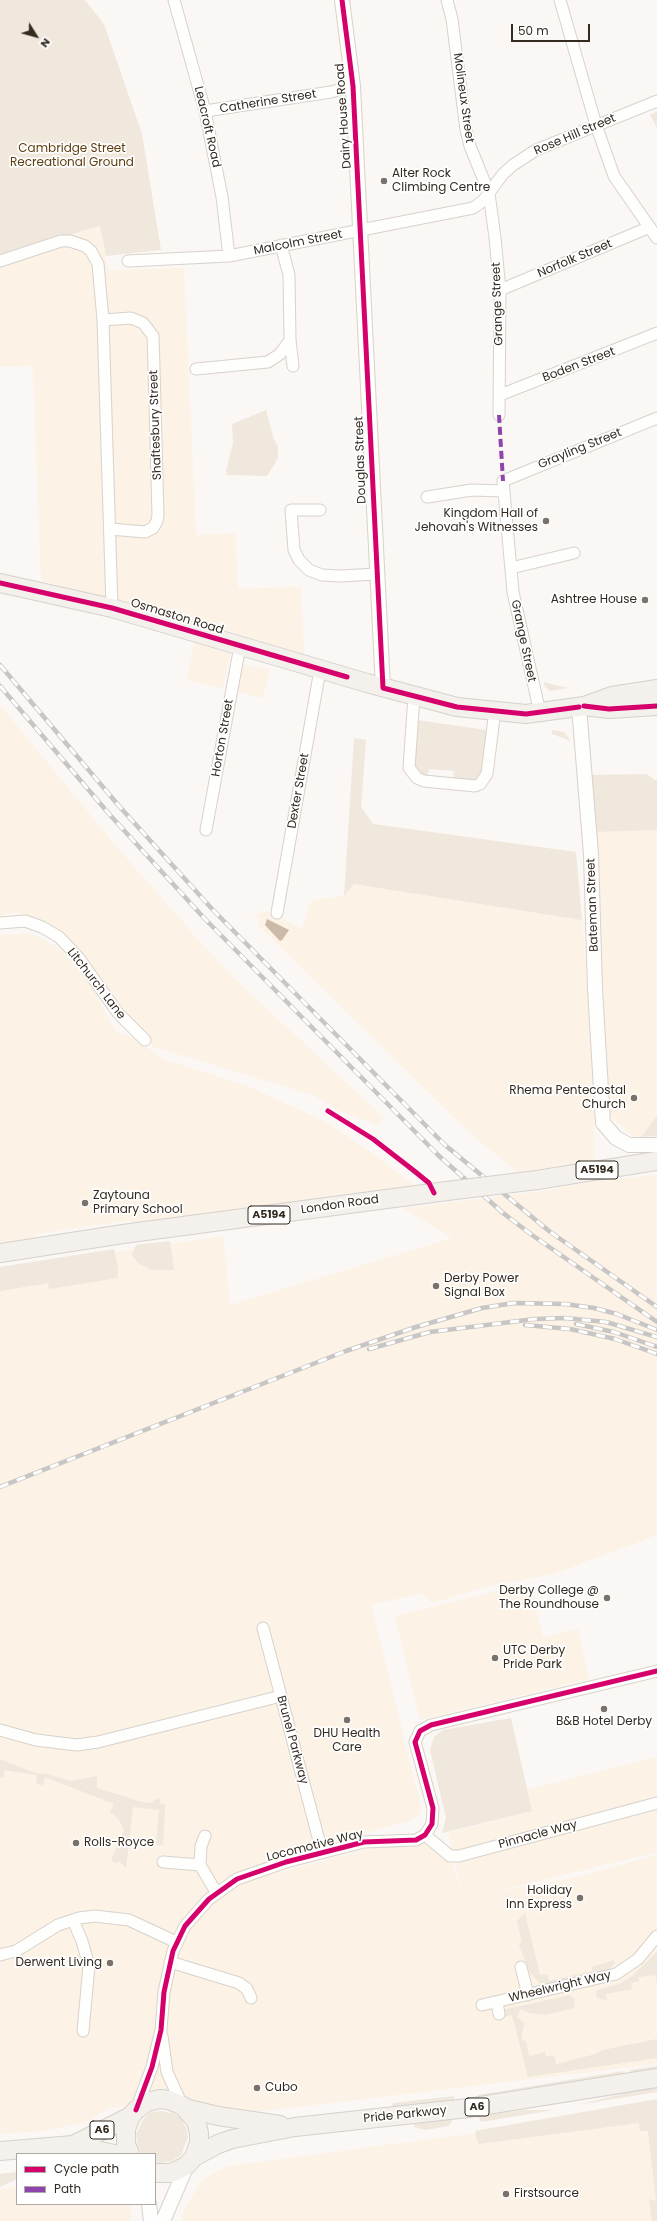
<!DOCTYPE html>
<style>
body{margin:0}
#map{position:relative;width:657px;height:2221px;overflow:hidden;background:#faf7f4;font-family:Poppins,sans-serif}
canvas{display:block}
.legend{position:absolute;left:16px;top:2153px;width:140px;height:52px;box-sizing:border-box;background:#fff;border:1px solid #adaaa6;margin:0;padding:5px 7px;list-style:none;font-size:12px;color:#332a20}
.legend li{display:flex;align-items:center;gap:8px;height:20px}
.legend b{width:20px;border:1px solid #adaaa6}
.north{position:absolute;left:16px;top:16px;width:40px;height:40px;-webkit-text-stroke:3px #fff;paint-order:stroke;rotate:127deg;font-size:11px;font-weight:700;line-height:16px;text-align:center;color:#332a20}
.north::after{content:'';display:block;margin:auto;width:14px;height:18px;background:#332a20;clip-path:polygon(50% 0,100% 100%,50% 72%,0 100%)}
.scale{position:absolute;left:511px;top:24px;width:79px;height:18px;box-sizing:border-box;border:2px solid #332a20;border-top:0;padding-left:5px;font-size:12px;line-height:14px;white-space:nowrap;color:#332a20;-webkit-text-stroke:3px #fff;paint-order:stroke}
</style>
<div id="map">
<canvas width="657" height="2221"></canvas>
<ul class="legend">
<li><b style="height:5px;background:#d6006c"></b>Cycle path</li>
<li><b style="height:5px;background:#8e44ad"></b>Path</li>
</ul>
<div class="north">N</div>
<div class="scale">50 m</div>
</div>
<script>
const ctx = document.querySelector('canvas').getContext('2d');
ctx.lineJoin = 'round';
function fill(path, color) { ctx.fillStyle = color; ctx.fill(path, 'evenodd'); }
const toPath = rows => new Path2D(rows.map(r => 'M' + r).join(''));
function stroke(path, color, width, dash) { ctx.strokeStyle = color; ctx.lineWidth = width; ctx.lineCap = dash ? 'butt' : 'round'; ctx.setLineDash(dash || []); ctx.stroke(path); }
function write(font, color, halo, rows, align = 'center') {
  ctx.font = font + ' Poppins,sans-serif'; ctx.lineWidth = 3.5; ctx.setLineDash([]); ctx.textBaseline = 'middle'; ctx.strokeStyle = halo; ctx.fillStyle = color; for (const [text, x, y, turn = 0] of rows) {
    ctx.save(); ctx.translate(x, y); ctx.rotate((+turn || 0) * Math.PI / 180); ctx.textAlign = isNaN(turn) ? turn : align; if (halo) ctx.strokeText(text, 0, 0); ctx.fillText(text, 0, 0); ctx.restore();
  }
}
const built = toPath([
 [100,226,108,270,184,268,196,535,235,533,238,589,301,587,304,655,199,622,41,581,33,366,0,367,0,258],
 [194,641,230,654,223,688,187,680],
 [240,664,270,669,263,698,235,691],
 [0,705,115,845,201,943,237,981,384,1118,377,1125,337,1110,313,1095,154,1047,90,966,38,920,17,912,0,916],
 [657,830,657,1116,641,1137,633,1137,610,1115,594,832],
 [354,884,582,920,594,1057,594,1162,517,1172,472,1135,257,924,260,919,254,914,267,912,302,929,311,901,344,896],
 [29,933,58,947,91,985,116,1032,134,1038,163,1059,247,1086,324,1121,371,1152,416,1187,241,1208,132,1224,131,1220,35,1234,35,1239,0,1244,0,935],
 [657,1175,657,1535,553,1574,493,1585,431,1603,422,1593,371,1605,421,1807,419,1815,409,1821,328,1843,248,1871,252,1880,385,1844,443,1838,463,1895,448,1833,532,1811,527,1790,657,1757,657,1852,486,1894,578,1877,657,1855,657,2064,247,2113,112,2107,86,2122,42,2131,0,2134,0,1269,223,1236,230,1305,453,1238,402,1208,543,1191,595,1181],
 [401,1911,411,1950,423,2002],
 [530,1583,543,1638,578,1629,589,1679,420,1720,395,1616],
 [657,2109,657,2221,181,2221,183,2213,198,2186,208,2176,229,2166],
 [17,2186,17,2204,130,2204,131,2221,0,2221,0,2190]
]);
const green = toPath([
 [0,0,85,0,104,24,142,134,161,250,106,256,100,226,0,255],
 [657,111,657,128,650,115],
 [266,410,274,440,278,446,278,458,267,476,227,475,226,471,233,443,232,424],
 [543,682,568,688,550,691,545,687],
 [417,720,486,730,482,772,478,778,473,782,453,779,454,771,429,769,427,777,421,775,414,767],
 [552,730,564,732,571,741,552,734],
 [354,738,366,740,361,807,373,824,576,852,582,920,354,884,344,896],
 [646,774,657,781,657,830,594,832,592,775],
 [657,1116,657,1136,641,1137],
 [170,1241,174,1270,151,1270,138,1263,132,1255,136,1245],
 [114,1249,118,1269,118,1278,49,1289,48,1283,0,1291,0,1267],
 [511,1718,532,1811,442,1833,446,1818,430,1750,434,1737,443,1730],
 [0,1759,35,1773,46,1774,71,1781,97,1776,97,1788,142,1802,152,1803,154,1800,160,1799,160,1803,165,1805,163,1845,156,1845,159,1810,133,1807,126,1868,119,1861,116,1863,111,1860,124,1830,118,1818,110,1812,114,1804,45,1777,43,1785,36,1784,37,1775,5,1770,3,1778,0,1777],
 [525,1913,540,1975,547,1974,549,1981,592,1971,592,1967,614,1960,615,1963,608,1970,598,1973,542,1985,530,1973,519,1945,522,1942,517,1921],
 [657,1952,657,1984,655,1975,638,1977,639,1981,631,1983,632,1989,606,1994,607,2000,597,1998,596,1992,598,1990,619,1984,631,1977],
 [570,1995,575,2000,574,2008,545,2015,529,2013,521,2009,517,2017,524,2023,521,2039,526,2042,529,2056,545,2052,546,2057,554,2055,556,2064,596,2054,603,2050,657,2039,657,2058,528,2077,512,2015,504,2017,502,2010],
 [657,2066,657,2071,631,2076,630,2070],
 [623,2071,624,2077,478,2101,478,2095],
 [657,2086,657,2092,577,2105,633,2091],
 [454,2096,455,2101,391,2107,393,2103],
 [657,2099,657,2221,652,2221,649,2200,656,2200,648,2131,640,2131,639,2123,478,2144,475,2131],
 [524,2110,554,2110,481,2122,478,2116],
 [161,2111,173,2113,180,2117,186,2127,188,2137,181,2155,172,2161,160,2163,155,2162,155,2154,142,2154,138,2147,136,2134,144,2118,151,2112],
 [453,2119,449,2126,426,2130,414,2127,414,2124],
 [17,2172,17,2179,0,2187,0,2174]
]);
const water = toPath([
 [267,919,289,930,282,940,280,941,265,925]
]);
const minor = toPath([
 [174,0,205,111,222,197,229,256],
 [447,0,452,19,466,130,470,146,489,193,495,238,500,290,499,415],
 [560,0,596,125,614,176,657,238],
 [205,111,331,92,353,86],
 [281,245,289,275,290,340,293,366],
 [0,261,61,241,70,241,85,246,91,251,98,264,103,320,112,608],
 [128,261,229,256,473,208,483,201,503,174,513,165,536,150,657,101],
 [500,290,650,227],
 [103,320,131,318,143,323,153,336,154,368,158,515,157,521,153,528,145,532,110,529],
 [196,369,268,362,280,354,290,340],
 [500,395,657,333],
 [427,497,472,490,503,491],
 [320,510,291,510,294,550,299,560,309,570,322,575,341,576,376,574],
 [511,568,574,553],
 [414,696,409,768,417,778,424,781,475,786,480,784,487,774,495,710],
 [540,713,513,592,503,481,657,418],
 [206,830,240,646],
 [277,913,320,670],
 [0,923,25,921,42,927,59,937,78,957,118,1013,145,1040],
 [263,1628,322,1852],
 [0,1730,36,1740,77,1745,98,1742,281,1696],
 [425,1835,450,1856,459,1856,657,1803],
 [205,1836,201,1846,200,1865,216,1892],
 [163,1862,200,1865],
 [73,1920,82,1941,89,1966,83,2031],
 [0,1955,16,1951,58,1925,79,1918,95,1916,129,1920,176,1942],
 [170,1962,239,1983,247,1989,251,1998],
 [521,1967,528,1995],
 [497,2002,499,2014],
 [482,2005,616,1974,638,1959,657,1936],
 [162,2036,167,2072,182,2105],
 [137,2107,152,2067,161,2030,164,1992,173,1951,185,1926,209,1899,237,1879,286,1862,364,1842,416,1840,425,1835,432,1824,433,1808,415,1742,420,1731,431,1725,657,1671]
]);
const tertiary = toPath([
 [342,0,353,86,383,688],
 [579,707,591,854,595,989,603,1123,616,1138,629,1145,657,1145],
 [149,2204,151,2221],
 [163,2221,187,2165]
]);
const primary = toPath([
 [0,583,112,608,367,683,457,707,526,714,584,706,609,709,657,706],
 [587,705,612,696,657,689],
 [537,1180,657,1161],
 [0,1253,123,1234,447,1191],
 [185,2108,218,2116,280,2125],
 [73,2145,131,2116],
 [0,2151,73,2145,114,2154],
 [130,2154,126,2144,126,2129,131,2116,136,2110,147,2102,160,2099,169,2100,183,2106,196,2121,199,2133,199,2143,194,2157,187,2165,178,2170,170,2173,155,2173],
 [194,2157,218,2144,232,2139,295,2127,468,2108,657,2078]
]);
const rail = toPath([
 [0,665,119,806,213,910,445,1145,549,1231,657,1307],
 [0,686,110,815,204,918,438,1155,503,1213,532,1235,657,1322],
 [576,1324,614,1332,657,1347],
 [525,1325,570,1329,615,1339,657,1354],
 [369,1349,430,1332,535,1319,564,1318,606,1322,657,1337],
 [0,1487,346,1351,416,1327,482,1308,514,1303,565,1304,594,1308,617,1314,657,1330]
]);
const primaryBridge = toPath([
 [447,1191,537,1180]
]);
const quiet = toPath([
 [499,415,503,481]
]);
const cycleway = toPath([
 [342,0,353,86,383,688,457,707,526,714,579,707],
 [0,583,112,608,347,677],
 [584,706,609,709,657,706],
 [328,1111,373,1139,413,1170,429,1183,434,1193],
 [136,2110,152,2067,161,2030,164,1992,173,1951,185,1926,209,1899,237,1879,286,1862,364,1842,416,1840,425,1835,432,1824,433,1808,415,1742,420,1731,431,1725,657,1671]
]);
const markers = [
 [384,181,4,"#79726a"],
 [546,521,4,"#79726a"],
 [645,600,4,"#79726a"],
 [634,1098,4,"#79726a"],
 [85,1203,4,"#79726a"],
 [436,1286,4,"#79726a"],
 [607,1598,4,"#79726a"],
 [495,1658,4,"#79726a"],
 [604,1709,4,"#79726a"],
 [347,1720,4,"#79726a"],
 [76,1843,4,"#79726a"],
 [580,1898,4,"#79726a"],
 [110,1963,4,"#79726a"],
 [257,2088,4,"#79726a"],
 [506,2194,4,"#79726a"]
];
const shields = [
 [597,1170,42],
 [269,1215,42],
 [477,2107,24],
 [102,2130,24]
];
const shieldNames = [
 ["A5194",597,1170],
 ["A5194",269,1215],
 ["A6",477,2107],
 ["A6",102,2130]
];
const streetNames = [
 ["Molineux Street",463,98,82],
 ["Catherine Street",268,102,-9],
 ["Dairy House Road",344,116,-94],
 ["Leacroft Road",207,127,77],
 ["Rose Hill Street",575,135,-23],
 ["Malcolm Street",298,243,-11],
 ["Norfolk Street",575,259,-23],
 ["Grange Street",498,304,-92],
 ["Boden Street",579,365,-21],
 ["Shaftesbury Street",156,425,-92],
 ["Grayling Street",580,449,-22],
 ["Douglas Street",361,460,-92],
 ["Osmaston Road",177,617,17],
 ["Grange Street",523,641,78],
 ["Horton Street",223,738,-80],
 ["Dexter Street",299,791,-80],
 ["Bateman Street",593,905,-92],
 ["Litchurch Lane",96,984,52],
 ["London Road",340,1205,-8],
 ["Brunel Parkway",292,1740,75],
 ["Pinnacle Way",538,1835,-15],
 ["Locomotive Way",315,1846,-14],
 ["Wheelwright Way",560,1987,-13],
 ["Pride Parkway",405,2115,-6]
];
const parkNames = [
 ["Cambridge Street",72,149],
 ["Recreational Ground",72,163]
];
const poiNames = [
 ["Alter Rock",392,174],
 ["Climbing Centre",392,188],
 ["Kingdom Hall of",538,514,"right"],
 ["Jehovah's Witnesses",538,528,"right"],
 ["Ashtree House",637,600,"right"],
 ["Rhema Pentecostal",626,1091,"right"],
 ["Church",626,1105,"right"],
 ["Zaytouna",93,1196],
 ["Primary School",93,1210],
 ["Derby Power",444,1279],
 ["Signal Box",444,1293],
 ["Derby College @",599,1591,"right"],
 ["The Roundhouse",599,1605,"right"],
 ["UTC Derby",503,1651],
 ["Pride Park",503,1665],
 ["B&B Hotel Derby",604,1722,"center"],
 ["DHU Health",347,1734,"center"],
 ["Care",347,1748,"center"],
 ["Rolls-Royce",84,1843],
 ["Holiday",572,1891,"right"],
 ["Inn Express",572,1905,"right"],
 ["Derwent Living",102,1963,"right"],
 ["Cubo",265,2088],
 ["Firstsource",514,2194]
];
fill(built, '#fcf2e5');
fill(green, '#f0e7dd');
fill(water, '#cabaa7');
stroke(minor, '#d7d2cb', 13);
stroke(tertiary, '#d7d2cb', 16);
stroke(primary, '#d5d1ce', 20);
stroke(minor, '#fefefd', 11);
stroke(tertiary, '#fefefd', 14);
stroke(primary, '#f4f0eb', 18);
stroke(rail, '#c8c6c4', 4.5);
stroke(rail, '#fff', 3, [9]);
stroke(primaryBridge, '#d5d1ce', 20, []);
stroke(primaryBridge, '#f4f0eb', 18);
stroke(quiet, '#8e44ad', 4, [8, 4]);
stroke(cycleway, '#d6006c', 5);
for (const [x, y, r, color] of markers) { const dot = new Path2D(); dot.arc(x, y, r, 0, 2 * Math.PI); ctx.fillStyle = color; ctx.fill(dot); stroke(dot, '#fff', 1.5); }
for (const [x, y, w] of shields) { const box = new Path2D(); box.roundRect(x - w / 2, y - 9, w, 18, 3); ctx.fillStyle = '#fff'; ctx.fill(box); stroke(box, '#332a20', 1); }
write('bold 11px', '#332a20', null, shieldNames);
write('12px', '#332a20', '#fff', streetNames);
write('12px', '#5e3d0f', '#fff', parkNames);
write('12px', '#332a20', '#fff', poiNames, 'left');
</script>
